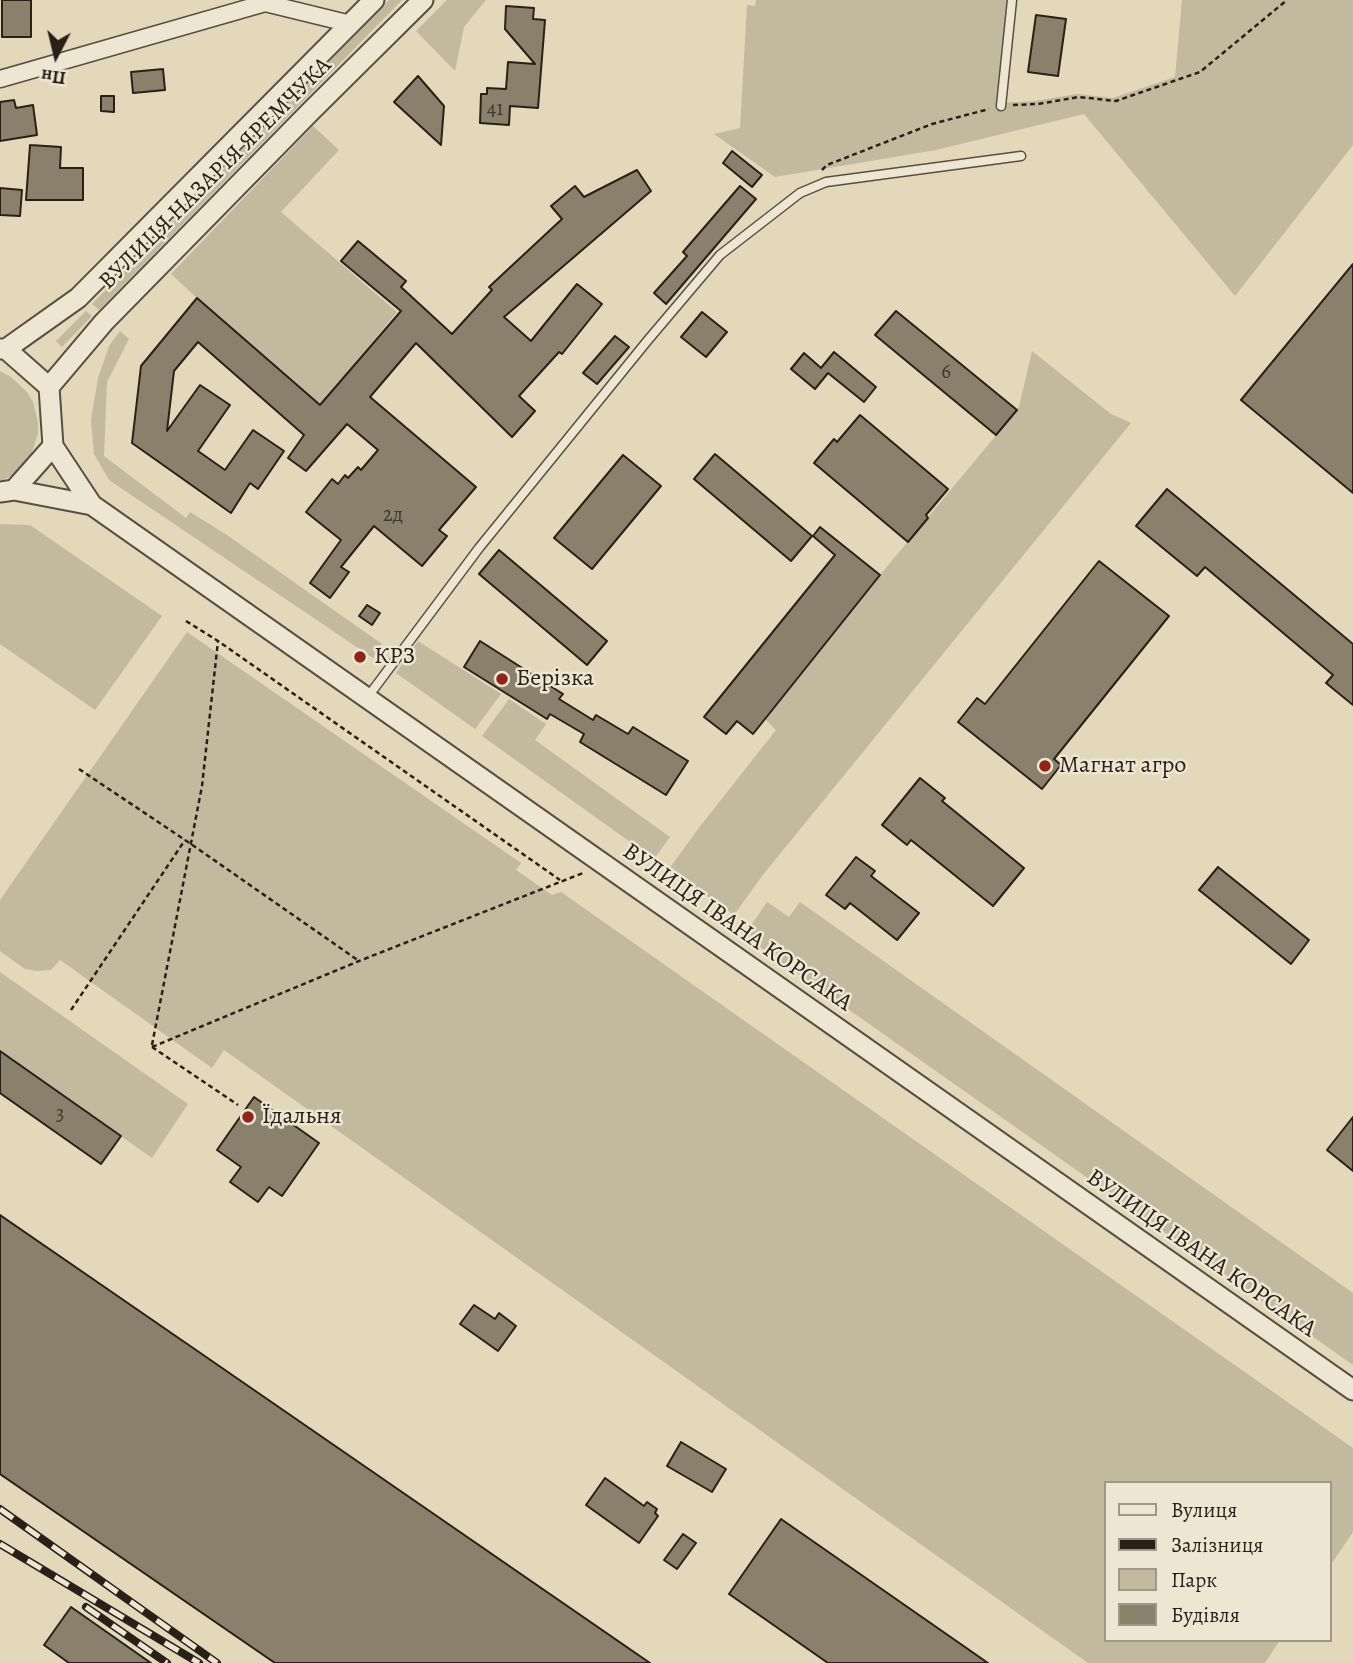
<!DOCTYPE html>
<meta charset="utf-8">
<style>
body{margin:0}
#map{position:relative;width:1353px;height:1663px;overflow:hidden;background:#e3d8ba;font-family:Alegreya,serif}
canvas{display:block}
.legend{position:absolute;left:1104px;top:1481px;width:228px;height:161px;box-sizing:border-box;background:#ede6d2;border:2px solid #9f9788;margin:0;padding:9px 12px;list-style:none;font-size:21px;color:#292118}
.legend li{display:flex;align-items:center;gap:14px;height:35px}
.legend b{width:35px;border:2px solid #9f9788}
.north{position:absolute;left:21px;top:21px;width:70px;height:70px;-webkit-text-stroke:5px #ede6d2;paint-order:stroke;rotate:187deg;font-size:19px;font-weight:700;line-height:28px;text-align:center;color:#292118}
.north::after{content:'';display:block;margin:auto;width:24px;height:32px;background:#292118;clip-path:polygon(50% 0,100% 100%,50% 72%,0 100%)}
</style>
<div id="map">
<canvas width="1353" height="1663"></canvas>
<ul class="legend">
<li><b style="height:9px;background:#ede6d2"></b>Вулиця</li>
<li><b style="height:9px;background:#292118"></b>Залізниця</li>
<li><b style="height:19px;background:#c3b99e"></b>Парк</li>
<li><b style="height:19px;background:#8a806c"></b>Будівля</li>
</ul>
<div class="north">Пн</div>
</div>
<script>
const ctx = document.querySelector('canvas').getContext('2d');
ctx.lineJoin = 'round';
function fill(path, color) { ctx.fillStyle = color; ctx.fill(path, 'evenodd'); }
const toPath = rows => new Path2D(rows.map(r => 'M' + r).join(''));
function stroke(path, color, width, dash) { ctx.strokeStyle = color; ctx.lineWidth = width; ctx.lineCap = dash ? 'butt' : 'round'; ctx.setLineDash(dash || []); ctx.stroke(path); }
function write(font, color, halo, rows, align = 'center') {
  ctx.font = font + ' Alegreya,serif'; ctx.lineWidth = 5; ctx.setLineDash([]); ctx.textBaseline = 'middle'; ctx.strokeStyle = halo; ctx.fillStyle = color; for (const [text, x, y, turn = 0] of rows) {
    ctx.save(); ctx.translate(x, y); ctx.rotate((+turn || 0) * Math.PI / 180); ctx.textAlign = isNaN(turn) ? turn : align; if (halo) ctx.strokeText(text, 0, 0); ctx.fillText(text, 0, 0); ctx.restore();
  }
}
const green = toPath([
 [389,0,402,0,99,310,92,304],
 [447,0,486,0,464,27,455,71,416,31],
 [756,0,1008,0,997,103,1035,101,1077,94,1113,98,1175,77,1182,0,1353,0,1353,145,1235,296,1084,114,936,150,775,177,714,134,740,128,747,5,755,6],
 [313,126,339,150,281,212,397,312,320,405,197,298,171,274],
 [86,311,92,316,62,347,56,341],
 [120,331,129,339,107,382,104,456,186,518,190,512,227,535,382,644,373,658,109,480,94,454,91,420,98,378,109,346],
 [1032,351,1111,414,1131,423,762,876,734,915,669,869,698,829,776,730,765,719,880,575,1017,410,1019,407],
 [0,371,11,377,27,392,33,402,38,423,38,434,31,455,17,472,0,482],
 [0,524,30,525,162,616,95,710,0,644],
 [187,632,521,863,516,870,552,895,561,892,1353,1448,1353,1532,1330,1566,1330,1483,1106,1483,1106,1640,1280,1640,1265,1663,1088,1663,224,1050,212,1068,60,960,51,970,36,971,25,969,0,951,0,900],
 [418,641,501,694,475,729,396,673],
 [509,699,546,724,535,740,670,837,654,859,482,736],
 [767,902,789,917,800,902,1353,1293,1353,1365,750,940,752,924],
 [0,972,188,1104,152,1158,0,1051]
]);
const building = toPath([
 [2,0,31,0,31,37,2,37,2,0],
 [506,6,534,8,533,19,545,20,538,108,510,106,509,125,480,123,481,94,487,94,487,88,506,89,508,62,535,64,505,29,506,6],
 [1036,15,1066,19,1058,76,1028,72,1036,15],
 [163,69,165,90,133,93,131,72,163,69],
 [418,76,444,106,441,145,394,102,418,76],
 [101,96,114,96,114,112,101,111,101,96],
 [14,100,16,108,33,105,37,135,0,141,0,102,14,100],
 [30,145,61,147,60,168,83,168,83,200,26,200,30,145],
 [732,151,762,175,752,187,723,163,732,151],
 [637,170,651,191,504,317,531,341,577,284,602,304,562,354,559,352,519,396,535,411,512,437,416,343,370,397,476,487,439,530,447,536,422,566,374,526,341,567,349,572,330,598,310,583,341,540,306,512,332,479,338,484,345,475,348,478,358,467,361,470,378,450,347,424,306,471,288,458,304,435,198,342,174,371,167,431,200,385,230,405,198,451,225,470,253,430,284,451,258,489,250,483,231,513,132,443,141,366,197,298,320,405,401,311,341,261,358,241,406,281,401,287,452,334,492,290,489,287,562,219,551,206,575,186,584,197,637,170],
 [740,186,756,199,666,304,654,293,687,256,683,252,740,186],
 [0,188,22,190,20,216,0,215,0,188],
 [1353,264,1353,493,1241,400,1353,264],
 [896,311,1017,410,996,435,875,335,896,311],
 [702,312,727,332,706,357,681,337,702,312],
 [615,336,629,347,597,384,583,373,615,336],
 [834,352,876,387,864,402,828,373,815,389,791,369,804,353,821,368,834,352],
 [860,415,948,489,926,515,928,518,908,542,814,463,834,439,837,442,860,415],
 [715,454,812,536,791,561,694,479,715,454],
 [623,455,661,486,592,569,554,538,623,455],
 [1167,489,1353,644,1353,705,1326,683,1333,675,1205,567,1197,576,1136,526,1167,489],
 [820,527,880,575,753,734,737,721,726,734,704,717,835,555,813,536,820,527],
 [499,550,607,641,587,665,479,574,499,550],
 [1099,561,1169,616,1054,759,1061,765,1042,789,958,722,977,698,985,704,1099,561],
 [367,605,380,613,372,625,359,616,367,605],
 [480,641,563,694,559,699,593,720,596,715,628,734,633,727,688,761,666,795,580,742,584,734,550,714,547,719,464,667,480,641],
 [920,778,945,798,942,801,1024,868,993,906,911,840,907,845,882,825,920,778],
 [856,857,875,871,871,876,919,913,897,940,850,903,845,909,826,895,856,857],
 [1218,867,1309,940,1291,964,1199,890,1218,867],
 [0,1051,121,1136,101,1164,0,1093,0,1051],
 [254,1097,319,1143,282,1196,269,1187,258,1202,230,1182,241,1167,217,1150,254,1097],
 [1353,1117,1353,1171,1327,1150,1353,1117],
 [0,1215,196,1350,650,1663,275,1663,0,1474,0,1215],
 [474,1305,495,1319,499,1313,516,1326,498,1351,460,1324,474,1305],
 [681,1442,726,1469,712,1492,667,1466,681,1442],
 [605,1478,644,1506,647,1502,657,1509,655,1513,658,1516,639,1543,586,1505,605,1478],
 [781,1519,988,1663,828,1663,729,1594,781,1519],
 [683,1534,696,1543,677,1569,664,1560,683,1534],
 [71,1607,151,1663,69,1663,44,1645,71,1607]
]);
const path = toPath([
 [1013,105,1038,104,1079,97,1116,101,1200,72,1287,0],
 [822,170,827,165,932,124,989,109],
 [186,621,218,641,560,880],
 [79,769,191,844,359,961],
 [71,1010,185,840],
 [152,1045,202,786,218,641],
 [152,1047,359,961,583,873],
 [152,1047,238,1105]
]);
const service = toPath([
 [1001,106,1012,0],
 [367,698,479,548,648,340,720,255,800,193,826,182,1021,156]
]);
const minor = toPath([
 [0,79,265,3,351,24]
]);
const tertiary = toPath([
 [0,349,6,349,49,387,53,446,14,490,0,492],
 [6,349,78,298,374,0],
 [49,387,104,322,312,110,423,0],
 [53,446,92,505,1353,1390],
 [14,490,92,505]
]);
const rail = toPath([
 [0,1509,217,1663],
 [0,1544,199,1663],
 [86,1607,167,1663]
]);
const markers = [
 [360,657,7,"#8f2418"],
 [502,679,7,"#8f2418"],
 [1045,766,7,"#8f2418"],
 [248,1117,7,"#8f2418"]
];
const numberNames = [
 ["41",495,110],
 ["6",946,373],
 ["2д",393,516],
 ["3",60,1115]
];
const streetNames = [
 ["ВУЛИЦЯ НАЗАРІЯ ЯРЕМЧУКА",216,174,-45],
 ["ВУЛИЦЯ ІВАНА КОРСАКА",737,928,35],
 ["ВУЛИЦЯ ІВАНА КОРСАКА",1201,1254,35]
];
const poiNames = [
 ["КРЗ",374,657],
 ["Берізка",516,679],
 ["Магнат агро",1059,766],
 ["Їдальня",262,1117]
];
fill(green, '#c3b99e');
fill(building, '#8a806c');
stroke(building, '#292118', 2);
stroke(service, '#584f40', 11);
stroke(minor, '#584f40', 19);
stroke(tertiary, '#584f40', 23);
stroke(path, '#292118', 2.5, [5, 3.5]);
stroke(service, '#ede6d2', 8);
stroke(minor, '#ede6d2', 16);
stroke(tertiary, '#ede6d2', 19);
stroke(rail, '#292118', 8);
stroke(rail, '#ede6d2', 5, [16]);
for (const [x, y, r, color] of markers) { const dot = new Path2D(); dot.arc(x, y, r, 0, 2 * Math.PI); ctx.fillStyle = color; ctx.fill(dot); stroke(dot, '#ede6d2', 2.5); }
write('21px', '#41392d', null, numberNames);
write('24px', '#292118', '#ede6d2', streetNames);
write('24px', '#292118', '#ede6d2', poiNames, 'left');
</script>
